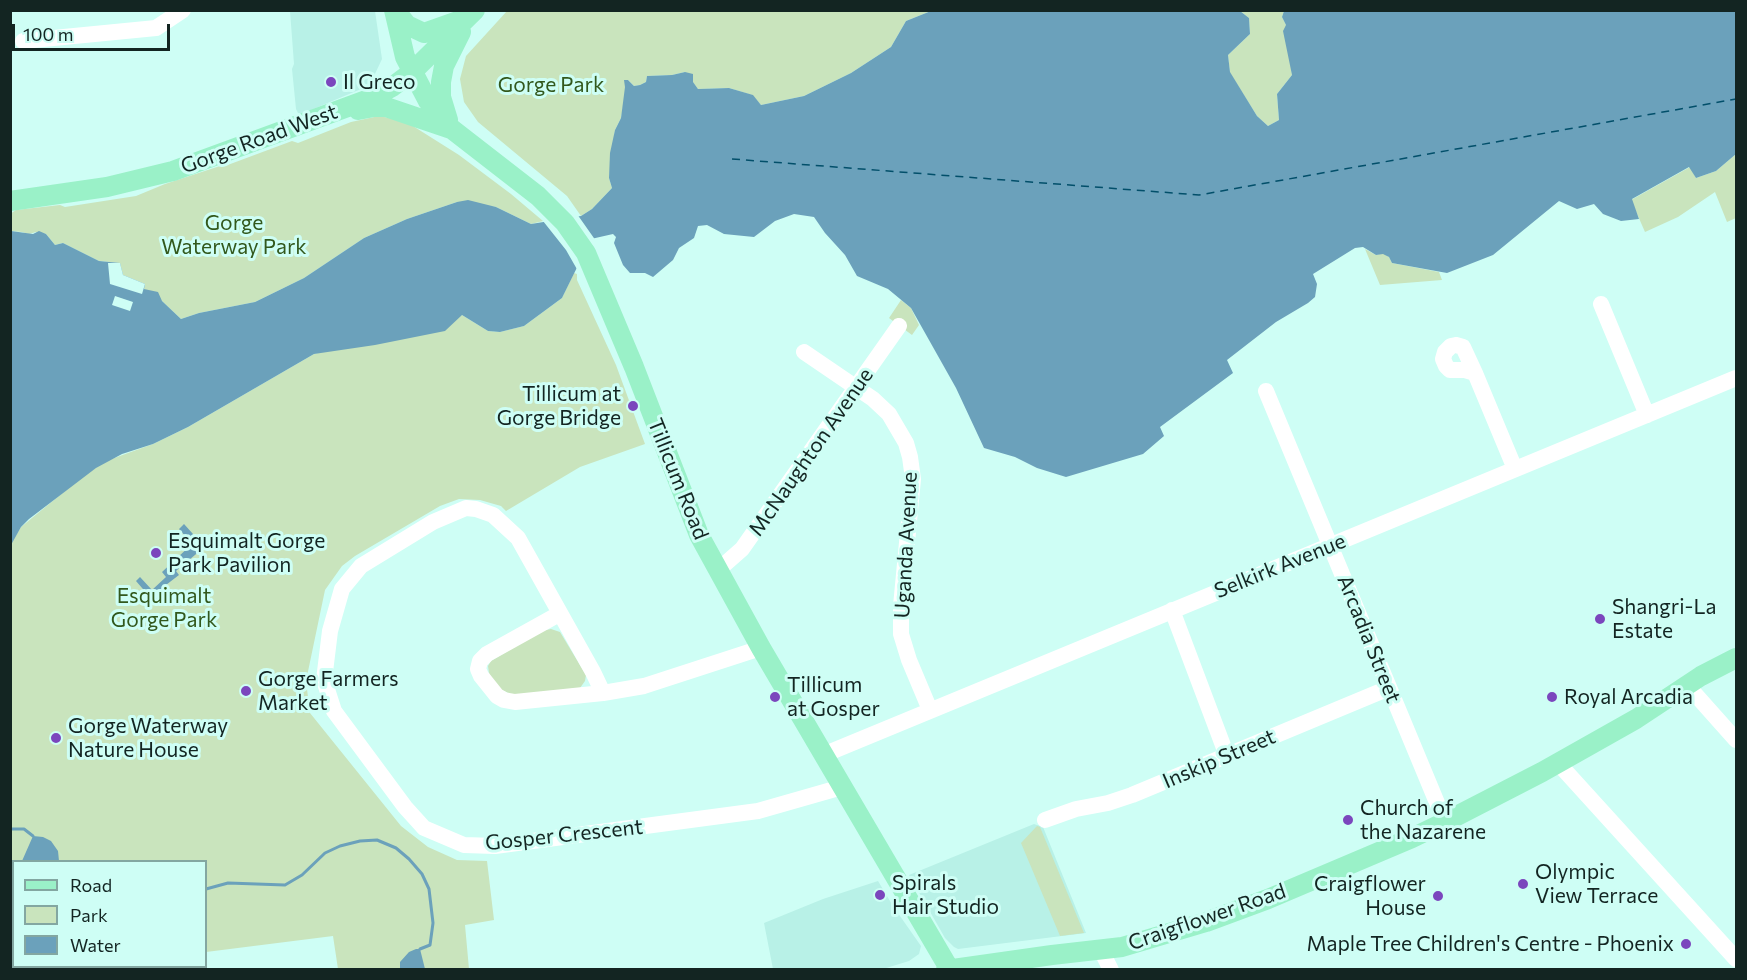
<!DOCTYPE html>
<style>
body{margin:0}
#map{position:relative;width:1747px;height:980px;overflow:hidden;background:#cefef5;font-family:Commissioner,sans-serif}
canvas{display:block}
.frame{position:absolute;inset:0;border:12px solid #132522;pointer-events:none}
.legend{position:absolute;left:12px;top:860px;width:195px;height:108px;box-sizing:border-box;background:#cefef5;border:2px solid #83a7a1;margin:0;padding:8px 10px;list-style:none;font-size:18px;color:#132522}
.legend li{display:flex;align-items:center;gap:12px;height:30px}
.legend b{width:30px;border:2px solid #83a7a1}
.scale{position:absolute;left:12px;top:24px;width:158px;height:27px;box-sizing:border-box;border:3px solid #132522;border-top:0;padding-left:8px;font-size:18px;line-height:21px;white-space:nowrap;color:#132522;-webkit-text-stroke:4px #cefef5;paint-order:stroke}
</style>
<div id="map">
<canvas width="1747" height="980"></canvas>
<div class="frame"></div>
<ul class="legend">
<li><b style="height:8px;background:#9af1c8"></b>Road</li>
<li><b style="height:16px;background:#c9e4bd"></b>Park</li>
<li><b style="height:16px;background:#6ba1bb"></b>Water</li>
</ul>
<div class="scale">100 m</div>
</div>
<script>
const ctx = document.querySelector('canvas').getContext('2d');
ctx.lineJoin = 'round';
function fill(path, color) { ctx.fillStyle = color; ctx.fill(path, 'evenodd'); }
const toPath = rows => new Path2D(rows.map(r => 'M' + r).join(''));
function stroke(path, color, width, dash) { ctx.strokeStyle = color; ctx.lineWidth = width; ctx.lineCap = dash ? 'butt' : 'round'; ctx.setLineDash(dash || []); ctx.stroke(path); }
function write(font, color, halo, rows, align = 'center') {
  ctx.font = font + ' Commissioner,sans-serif'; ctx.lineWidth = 6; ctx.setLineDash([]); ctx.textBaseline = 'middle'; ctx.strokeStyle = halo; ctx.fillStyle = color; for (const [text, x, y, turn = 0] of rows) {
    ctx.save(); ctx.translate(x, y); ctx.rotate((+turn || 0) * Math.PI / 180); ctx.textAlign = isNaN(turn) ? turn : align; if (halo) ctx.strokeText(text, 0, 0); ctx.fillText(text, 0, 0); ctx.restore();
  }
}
const built = toPath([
 [290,11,375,11,382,59,374,76,373,84,299,115,296,109,292,69,294,64],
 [1034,824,1043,827,1086,933,958,949,954,947,945,938,909,875],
 [878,881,893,906,921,946,919,954,909,961,883,969,773,969,764,923,823,899]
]);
const green = toPath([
 [507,11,931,11,906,21,891,47,851,73,804,96,761,105,752,95,729,88,698,89,685,72,672,75,647,76,646,82,640,85,634,86,628,80,621,118,615,130,609,178,612,188,592,209,581,216,567,196,478,122,464,102,460,79,466,56],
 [1240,11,1284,11,1282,17,1286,25,1292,75,1277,94,1279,120,1268,126,1257,116,1230,73,1228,55,1250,34,1249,18],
 [379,116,405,121,459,155,511,194,543,221,531,224,496,207,457,202,407,219,364,238,304,278,255,302,199,313,181,319,162,301,144,289,145,284,123,275,120,263,99,261,63,243,55,245,46,234,36,232,29,234,22,232,11,231,10,214,16,210,60,205,65,207,136,196,165,184,220,166,225,166,292,141,298,143,351,122],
 [1736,154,1736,218,1727,222,1715,192,1678,217,1645,232,1631,200,1690,167,1696,178,1716,171],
 [1365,249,1376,255,1383,253,1389,257,1392,263,1439,272,1442,280,1380,285],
 [574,273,577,274,577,280,616,365,645,444,580,467,506,511,501,506,480,500,459,499,440,506,355,556,342,566,325,590,306,681,310,713,401,826,428,847,457,860,487,861,494,920,465,925,469,969,338,969,333,936,206,952,206,862,14,862,14,966,109,967,91,970,11,969,10,545,21,527,82,477,106,461,153,444,188,427,314,354,462,315,488,331,500,332,524,326,562,298],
 [901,300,911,308,919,325,912,335,889,318],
 [551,629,560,632,586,675,585,681,580,688,513,695,497,688,489,673,488,666,491,661,541,631],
 [1037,826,1040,827,1084,933,1060,936,1021,843]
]);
const water = toPath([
 [931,11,1240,11,1249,18,1250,34,1228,55,1230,72,1257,116,1268,126,1279,120,1277,94,1292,75,1283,31,1286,25,1282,17,1284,11,1736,11,1736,154,1716,171,1696,178,1689,167,1632,199,1639,219,1621,221,1603,214,1594,204,1577,209,1559,201,1493,255,1447,273,1392,263,1389,257,1383,254,1376,255,1363,247,1355,248,1313,274,1317,284,1315,297,1308,303,1276,322,1227,360,1233,373,1160,427,1164,436,1143,454,1066,477,1037,468,1015,457,984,448,956,388,911,308,888,289,857,276,845,255,825,233,814,217,794,214,775,221,754,237,724,234,707,225,698,226,694,238,679,248,673,260,653,277,645,273,630,273,623,265,614,243,616,237,613,234,591,239,562,298,524,326,500,332,488,331,462,315,445,331,375,345,314,354,188,427,153,444,122,454,96,468,29,519,21,527,11,545,11,231,33,234,39,231,46,234,55,245,63,243,99,261,120,263,123,275,145,284,144,289,158,292,162,301,181,319,199,313,255,302,304,278,364,238,407,219,457,202,468,200,496,207,531,224,581,216,592,209,612,188,609,178,610,153,615,130,621,118,625,87,624,80,628,80,634,86,640,85,646,82,647,76,672,75,685,72,693,74,693,82,698,89,729,88,753,95,761,105,804,96,851,73,891,47,906,21],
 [184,524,193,534,191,537,202,549,176,571,179,575,162,588,166,593,155,603,136,581,140,577,152,590,166,577,162,572,192,544,179,529],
 [33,836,43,837,51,841,58,851,59,861,22,861],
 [416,949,420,949,425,969,400,969,400,962,409,952]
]);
const pier = toPath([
 [577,214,596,241,593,242,578,271,566,250,543,221,546,218],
 [108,263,120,263,123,275,145,284,142,294,110,284],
 [115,296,133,302,130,311,112,305]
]);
const stream = toPath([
 [10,829,24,829,33,836],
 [206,889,228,883,285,885,302,875,325,853,340,846,360,841,377,840,396,848,409,859,422,874,429,889,433,923,430,945,420,949],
 [14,893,14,900]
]);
const ferry = toPath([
 [732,159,1199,195,1736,99]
]);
const minor = toPath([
 [23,41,156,28,183,10],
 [1601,304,1647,415],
 [1456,345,1463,347,1475,373,1465,370,1450,370,1446,366,1443,359,1445,352,1451,346,1456,345],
 [804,352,873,399,889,414,906,443,910,457,913,479,901,606,901,634,909,660,930,710],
 [1475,373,1515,469],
 [1266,391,1445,822],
 [717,571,742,549,899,326],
 [1172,610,1227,756],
 [559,614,487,654,480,661,478,669,481,676,497,696,504,700,515,702,603,693,644,686,761,648],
 [1687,685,1736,740],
 [603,693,593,672,518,538,493,515,476,509,466,508,433,522,361,566,342,589,330,631,324,680,334,711,405,807,424,828,464,845,495,846,758,811,842,787],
 [823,755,1736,378],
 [1558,763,1736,959],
 [1045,820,1076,809,1108,803,1132,795,1389,688],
 [1101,950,1111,970]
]);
const major = toPath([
 [394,10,405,57,428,101,440,117,453,130,538,196,565,223,586,253,634,367,699,535,761,648,950,970],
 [395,10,407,25,424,33,458,21],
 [358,110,374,107,386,107,451,129],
 [448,120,441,97,441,82,444,66,461,32],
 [10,201,107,187,173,171,372,98,392,87,412,72,475,10],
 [946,970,1052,955,1122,947,1206,922,1268,899,1412,838,1445,822,1542,772,1636,719,1701,676,1736,658]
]);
const markers = [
 [331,82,6,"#7b46bd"],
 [633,406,6,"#7b46bd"],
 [156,553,6,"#7b46bd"],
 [1600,619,6,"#7b46bd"],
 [246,691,6,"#7b46bd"],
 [775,697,6,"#7b46bd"],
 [1552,697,6,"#7b46bd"],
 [56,738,6,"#7b46bd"],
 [1348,820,6,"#7b46bd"],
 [1523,884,6,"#7b46bd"],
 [880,895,6,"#7b46bd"],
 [1438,896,6,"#7b46bd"],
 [1686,944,6,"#7b46bd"]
];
const poiNames = [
 ["Il Greco",343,82],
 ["Tillicum at",621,394,"right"],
 ["Gorge Bridge",621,418,"right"],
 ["Esquimalt Gorge",168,541],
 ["Park Pavilion",168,565],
 ["Shangri-La",1612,607],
 ["Estate",1612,631],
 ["Gorge Farmers",258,679],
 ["Market",258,703],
 ["Tillicum",787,685],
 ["at Gosper",787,709],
 ["Royal Arcadia",1564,697],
 ["Gorge Waterway",68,726],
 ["Nature House",68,750],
 ["Church of",1360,808],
 ["the Nazarene",1360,832],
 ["Olympic",1535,872],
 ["View Terrace",1535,896],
 ["Spirals",892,883],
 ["Hair Studio",892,907],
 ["Craigflower",1426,884,"right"],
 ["House",1426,908,"right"],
 ["Maple Tree Children's Centre - Phoenix",1674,944,"right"]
];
const parkNames = [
 ["Gorge Park",551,85],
 ["Gorge",234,223],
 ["Waterway Park",234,247],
 ["Esquimalt",164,596],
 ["Gorge Park",164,620]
];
const streetNames = [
 ["Gorge Road West",259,139,-20],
 ["McNaughton Avenue",811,452,-55],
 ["Tillicum Road",678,479,68],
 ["Uganda Avenue",906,545,-87],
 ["Selkirk Avenue",1280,566,-22],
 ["Arcadia Street",1369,639,68],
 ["Inskip Street",1219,759,-23],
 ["Gosper Crescent",564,835,-6],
 ["Craigflower Road",1207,917,-19]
];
fill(built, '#b8f1e7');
fill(green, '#c9e4bd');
fill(water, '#6ba1bb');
fill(pier, '#cefef5');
stroke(stream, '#6ba1bb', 3);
stroke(ferry, '#024f6a', 1.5, [8, 6]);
stroke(minor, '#fff', 16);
stroke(major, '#9af1c8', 20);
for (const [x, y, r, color] of markers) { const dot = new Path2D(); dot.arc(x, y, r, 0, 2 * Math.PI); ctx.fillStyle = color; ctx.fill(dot); stroke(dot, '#cefef5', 2); }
write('21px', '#132522', '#cefef5', poiNames, 'left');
write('21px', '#32581c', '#cefef5', parkNames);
write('21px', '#132522', '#cefef5', streetNames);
</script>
